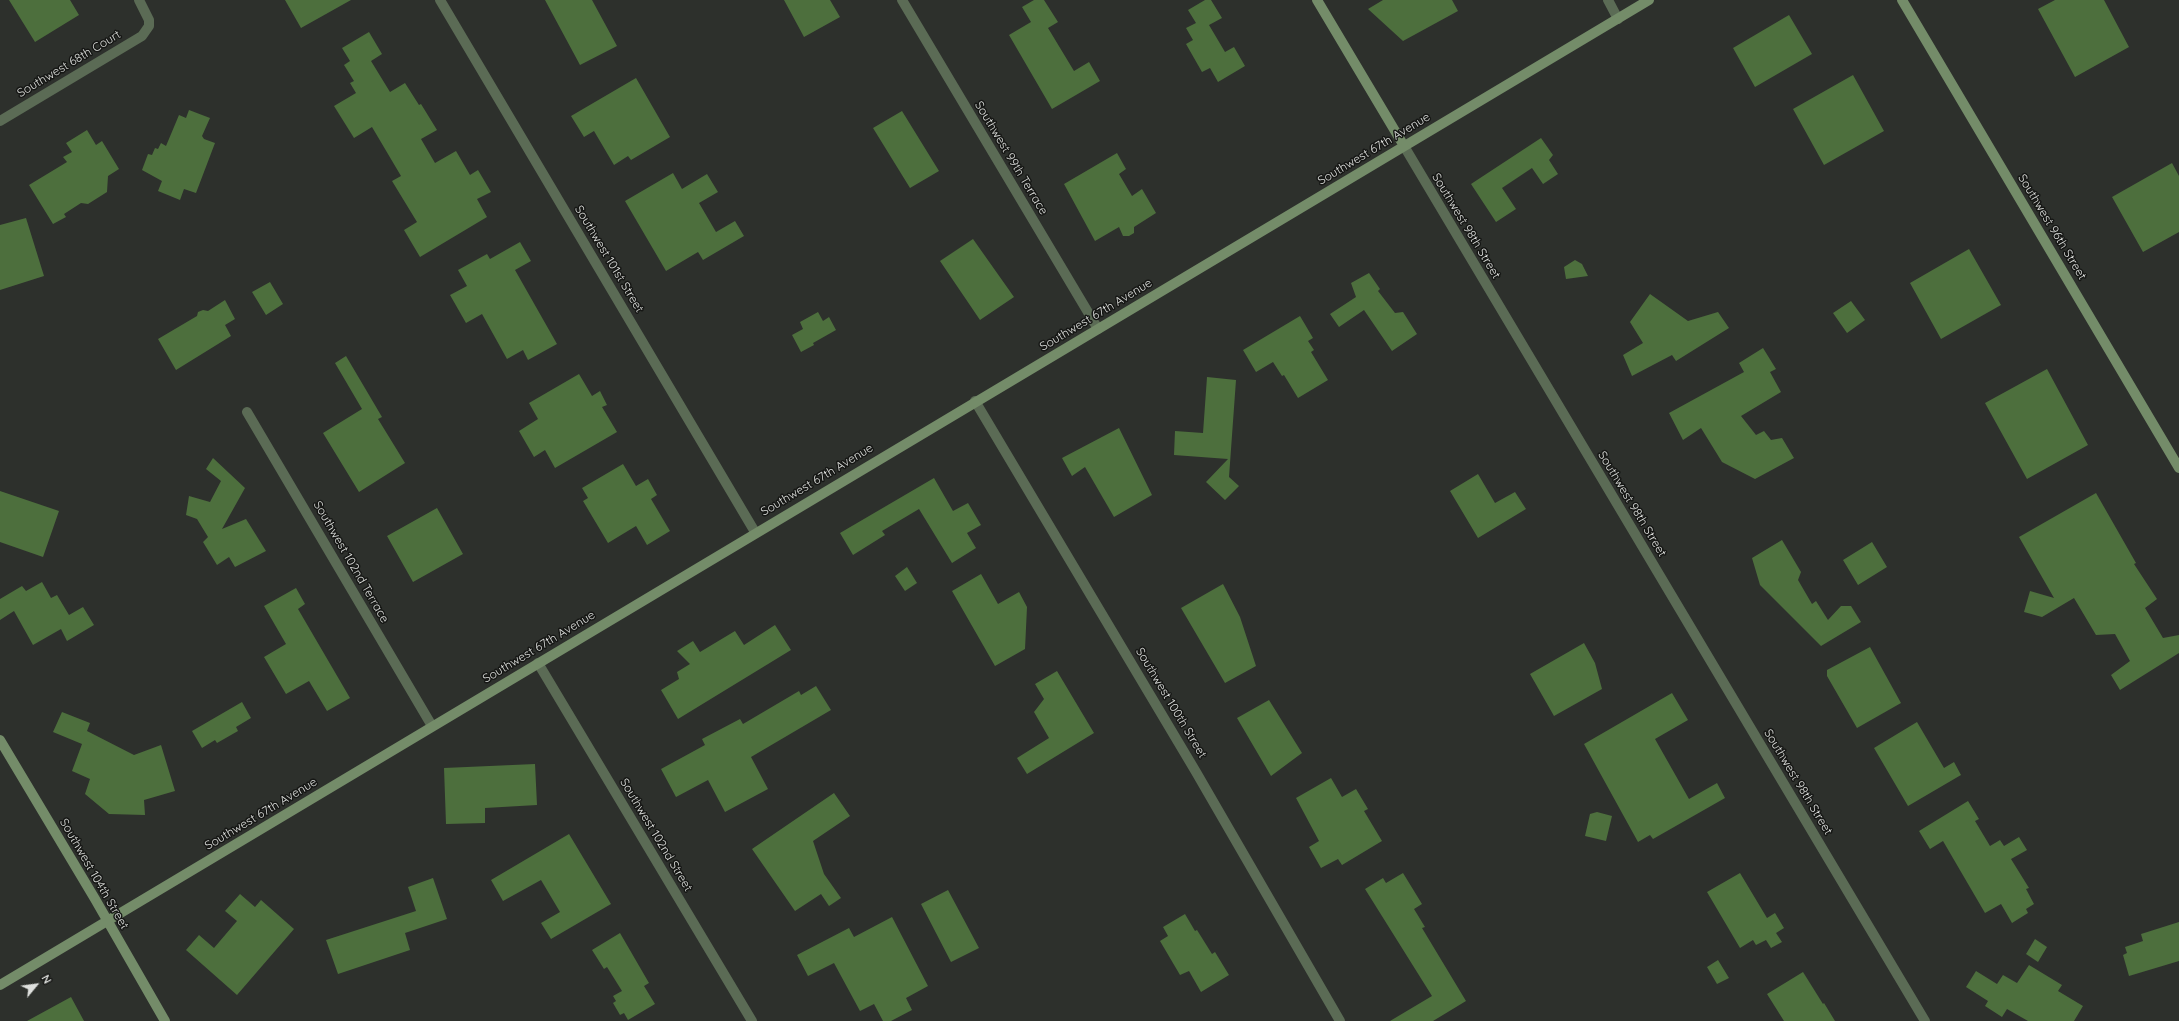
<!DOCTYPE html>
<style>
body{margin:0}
#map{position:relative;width:2179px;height:1021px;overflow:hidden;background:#2d302c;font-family:Quicksand,sans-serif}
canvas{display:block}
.north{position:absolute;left:16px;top:965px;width:40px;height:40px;-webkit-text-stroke:3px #161715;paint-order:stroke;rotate:61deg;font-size:11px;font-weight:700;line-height:16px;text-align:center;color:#dee0dd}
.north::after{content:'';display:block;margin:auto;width:14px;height:18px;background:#dee0dd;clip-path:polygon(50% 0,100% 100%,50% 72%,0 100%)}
</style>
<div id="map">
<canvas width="2179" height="1021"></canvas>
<div class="north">N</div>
</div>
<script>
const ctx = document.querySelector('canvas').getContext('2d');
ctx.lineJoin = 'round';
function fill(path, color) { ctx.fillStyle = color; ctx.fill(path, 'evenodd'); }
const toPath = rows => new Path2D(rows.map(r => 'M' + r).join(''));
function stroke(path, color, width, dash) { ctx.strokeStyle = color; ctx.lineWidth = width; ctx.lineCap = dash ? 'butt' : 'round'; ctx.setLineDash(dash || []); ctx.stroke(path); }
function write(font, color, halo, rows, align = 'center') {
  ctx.font = font + ' Quicksand,sans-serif'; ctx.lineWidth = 3; ctx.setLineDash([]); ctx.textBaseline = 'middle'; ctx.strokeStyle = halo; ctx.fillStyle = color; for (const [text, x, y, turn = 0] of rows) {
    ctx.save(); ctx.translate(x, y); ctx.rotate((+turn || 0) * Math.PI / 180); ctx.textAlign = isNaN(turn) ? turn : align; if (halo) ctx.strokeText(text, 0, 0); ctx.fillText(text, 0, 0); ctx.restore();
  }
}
const building = toPath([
 [9,0,70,0,79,15,35,42],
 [285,0,351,0,301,28],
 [545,0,592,0,617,46,580,65],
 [784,0,830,0,840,17,804,37],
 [1034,0,1044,0,1058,22,1048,28,1074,71,1089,62,1100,81,1052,109,1009,35,1031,22,1022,7],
 [1205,0,1211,0,1222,18,1209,25,1225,52,1234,47,1245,66,1218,82,1210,68,1202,72,1186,44,1193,40,1186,28,1196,23,1188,10],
 [1383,0,1452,0,1458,11,1403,41,1368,9],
 [2055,0,2104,0,2129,47,2075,77,2038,9],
 [1789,15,1812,54,1755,87,1733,48],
 [369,32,382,54,371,61,390,92,405,83,419,105,421,104,437,130,421,139,435,163,456,151,470,175,478,170,491,192,477,199,487,217,420,257,404,230,417,222,392,181,401,176,372,127,354,138,334,106,356,93,350,83,354,81,344,65,350,61,342,48],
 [1853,75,1884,131,1824,165,1793,109],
 [636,78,670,137,631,160,628,156,614,165,594,131,584,137,571,116],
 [189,110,210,118,202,136,204,139,215,143,196,193,184,189,180,200,158,191,162,181,142,170,148,154,152,155,155,148,158,149,161,143,166,146,179,115,186,118],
 [902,111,939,171,910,188,873,128],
 [87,130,96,145,102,141,119,169,108,176,107,192,88,204,81,203,64,214,66,217,53,224,29,185,67,162,63,157,72,152,66,143],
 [1541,138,1553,155,1549,160,1558,174,1543,184,1532,168,1502,188,1516,209,1496,222,1471,184],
 [1117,153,1126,169,1119,174,1132,196,1142,189,1156,213,1134,227,1134,233,1129,236,1123,236,1119,227,1095,241,1064,184],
 [2172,163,2179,176,2179,232,2143,252,2112,197],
 [673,173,682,189,707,174,718,192,699,203,716,232,735,221,744,236,703,260,698,252,666,271,625,201],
 [26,218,44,276,0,290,0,225],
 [973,239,1014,297,980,320,940,261],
 [520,242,531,261,515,270,557,344,528,360,523,350,507,359,482,314,466,323,450,295,467,286,458,270,487,254,490,259],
 [1969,249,2001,305,1941,339,1910,283],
 [1575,260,1582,264,1588,276,1566,279,1564,267],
 [1369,273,1380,289,1378,291,1395,313,1403,312,1417,334,1392,351,1364,310,1339,327,1330,314,1356,297,1351,283],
 [270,282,283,304,266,315,252,292],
 [1650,294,1688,321,1718,312,1729,328,1676,361,1672,355,1632,376,1623,355,1643,343,1630,322],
 [225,300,235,319,225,325,231,336,176,370,158,339,197,316,198,312,203,310,208,311],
 [1851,301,1865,320,1847,333,1833,313],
 [818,312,823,321,829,317,836,330,813,343,814,345,801,352,792,335,803,329,800,322],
 [1300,316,1313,338,1308,341,1314,350,1311,352,1328,380,1298,398,1284,375,1282,376,1273,362,1256,372,1243,350],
 [1763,348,1776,369,1770,372,1781,392,1741,416,1756,435,1764,431,1771,440,1782,438,1794,458,1755,479,1722,462,1701,428,1683,440,1669,413,1744,372,1739,363],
 [346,356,382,417,378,419,405,463,359,492,323,433,362,409,335,363],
 [2047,369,2088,445,2027,479,1985,403],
 [579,374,592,396,600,391,607,405,602,407,617,432,555,468,545,450,534,457,519,431,538,419,529,403],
 [1207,377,1236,380,1229,477,1239,486,1225,500,1206,482,1228,459,1174,455,1175,431,1203,433],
 [1119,428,1152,495,1114,517,1085,467,1072,476,1062,458],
 [213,458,245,488,222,529,246,519,266,551,235,567,229,557,217,565,203,542,208,537,197,519,186,515,189,496,210,502,221,481,206,469],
 [623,464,636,486,648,479,657,495,651,499,670,531,647,545,636,526,608,543,583,501,588,498,582,488],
 [1478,474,1495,503,1515,492,1526,509,1478,538,1450,491],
 [934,478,953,511,968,503,981,525,967,533,976,548,952,563,919,509,882,531,885,535,853,555,840,533],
 [0,491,59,511,43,557,0,542],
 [2096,493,2136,563,2134,564,2157,599,2145,608,2163,638,2179,635,2179,653,2120,690,2111,675,2130,661,2115,634,2096,635,2074,598,2042,617,2024,612,2030,591,2054,598,2019,537],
 [437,508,463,554,413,582,387,536],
 [1782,540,1801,572,1798,580,1812,604,1816,601,1828,620,1841,606,1851,606,1861,622,1821,646,1760,585,1752,558],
 [1872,542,1887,567,1858,585,1843,560],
 [907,567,917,583,905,591,895,576],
 [981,574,998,604,1019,592,1027,607,1025,649,995,666,952,591],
 [42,582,51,598,57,595,69,615,83,607,94,625,67,641,61,629,33,645,14,611,0,620,0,599,22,586,26,591],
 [1223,584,1240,617,1256,666,1225,683,1181,608],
 [296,588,305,604,298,609,350,698,327,711,309,681,286,694,264,657,286,644,264,606],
 [775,625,791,650,678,719,661,690,679,679,677,672,690,664,677,651,693,641,700,652,735,631,744,645],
 [1584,643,1595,663,1602,689,1554,716,1530,674],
 [1870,647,1901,703,1857,728,1827,676,1827,670],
 [1057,671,1094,733,1027,774,1017,758,1049,738,1034,712,1044,699,1035,684],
 [816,686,831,710,751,757,768,789,725,812,708,780,676,797,661,769,705,745,702,739,740,719,743,724,799,691,801,695],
 [1672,693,1688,720,1655,739,1689,799,1717,783,1725,798,1653,839,1650,835,1638,842,1584,744],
 [1269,700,1302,753,1271,776,1237,718],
 [242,702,251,718,236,727,238,731,217,743,215,740,202,748,192,731],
 [62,712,90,723,87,731,134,755,161,745,175,791,144,800,145,815,109,814,85,794,90,779,72,771,82,744,53,732],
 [1917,722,1944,768,1954,762,1961,775,1908,806,1874,748],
 [535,764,537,805,485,808,485,823,446,824,444,768],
 [1331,778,1342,797,1356,789,1368,809,1364,811,1382,841,1342,865,1338,859,1321,868,1309,847,1319,841,1296,798],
 [834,793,850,816,813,841,824,874,841,898,829,906,821,894,795,911,752,849],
 [1968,801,1979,819,1975,821,1990,846,2000,840,2004,846,2019,837,2027,850,2011,859,2029,888,2026,889,2034,904,2026,909,2028,913,2012,923,2001,904,1985,913,1943,841,1930,849,1919,831],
 [1597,812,1612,816,1606,841,1585,836,1590,814],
 [569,834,611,904,551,939,541,923,560,912,541,880,503,901,491,880],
 [1403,873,1422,904,1414,909,1425,927,1422,928,1466,1001,1433,1021,1390,1021,1432,996,1365,889,1383,878,1386,883],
 [1740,873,1767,918,1775,913,1784,928,1776,933,1782,942,1771,948,1766,940,1756,945,1753,940,1740,948,1707,892],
 [433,878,447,919,405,933,410,950,338,974,326,940,416,911,408,887],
 [948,890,979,948,951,962,921,904],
 [240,894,255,907,261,900,294,929,237,995,186,950,199,935,214,948,237,921,225,911],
 [1185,914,1195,931,1197,930,1212,954,1215,952,1229,975,1201,992,1189,971,1180,975,1160,941,1168,936,1163,927],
 [892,917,928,986,906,998,912,1010,891,1021,883,1021,874,1004,860,1011,834,963,808,976,797,955,849,928,854,937],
 [2179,922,2179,961,2129,976,2123,955,2127,953,2125,947,2143,941,2141,934],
 [620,933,649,983,644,986,655,1004,628,1020,624,1013,620,1015,613,1003,616,1001,613,996,622,991,607,967,604,969,592,950],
 [2035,939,2047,947,2038,962,2026,954],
 [1718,960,1729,978,1717,984,1707,967],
 [2029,965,2062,985,2058,991,2083,1006,2074,1021,2028,1021,2007,1009,2002,1017,1985,1006,1988,1001,1966,987,1976,971,1997,984,2003,975,2017,983],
 [1803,972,1823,1004,1824,1003,1835,1021,1784,1021,1767,994],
 [71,997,84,1021,27,1021]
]);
const street = toPath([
 [440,0,755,532],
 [902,0,1098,329],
 [1608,0,1618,19],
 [0,121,142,36,149,26,149,20,139,0],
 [1404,146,1925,1021],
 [975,401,1196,772,1340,1021],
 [247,412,432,726],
 [538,663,752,1021]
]);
const secondary = toPath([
 [1317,0,1404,146],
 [1902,0,2179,468],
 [0,740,95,899,165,1021],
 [0,985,1649,0]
]);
const streetNames = [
 ["Southwest 68th Court",69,64,-31],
 ["Southwest 67th Avenue",1374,149,-31],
 ["Southwest 99th Terrace",1011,158,59],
 ["Southwest 98th Street",1466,226,59],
 ["Southwest 96th Street",2052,227,59],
 ["Southwest 101st Street",609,259,59],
 ["Southwest 67th Avenue",1096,315,-31],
 ["Southwest 67th Avenue",817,480,-31],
 ["Southwest 98th Street",1632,504,59],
 ["Southwest 102nd Terrace",351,562,60],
 ["Southwest 67th Avenue",539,647,-31],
 ["Southwest 100th Street",1171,703,59],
 ["Southwest 98th Street",1798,782,59],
 ["Southwest 67th Avenue",261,814,-31],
 ["Southwest 102nd Street",656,835,59],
 ["Southwest 104th Street",94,874,60]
];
fill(building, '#4d6f3d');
stroke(street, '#5b6b55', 10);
stroke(secondary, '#748c69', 10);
write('12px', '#dee0dd', '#161715', streetNames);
</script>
